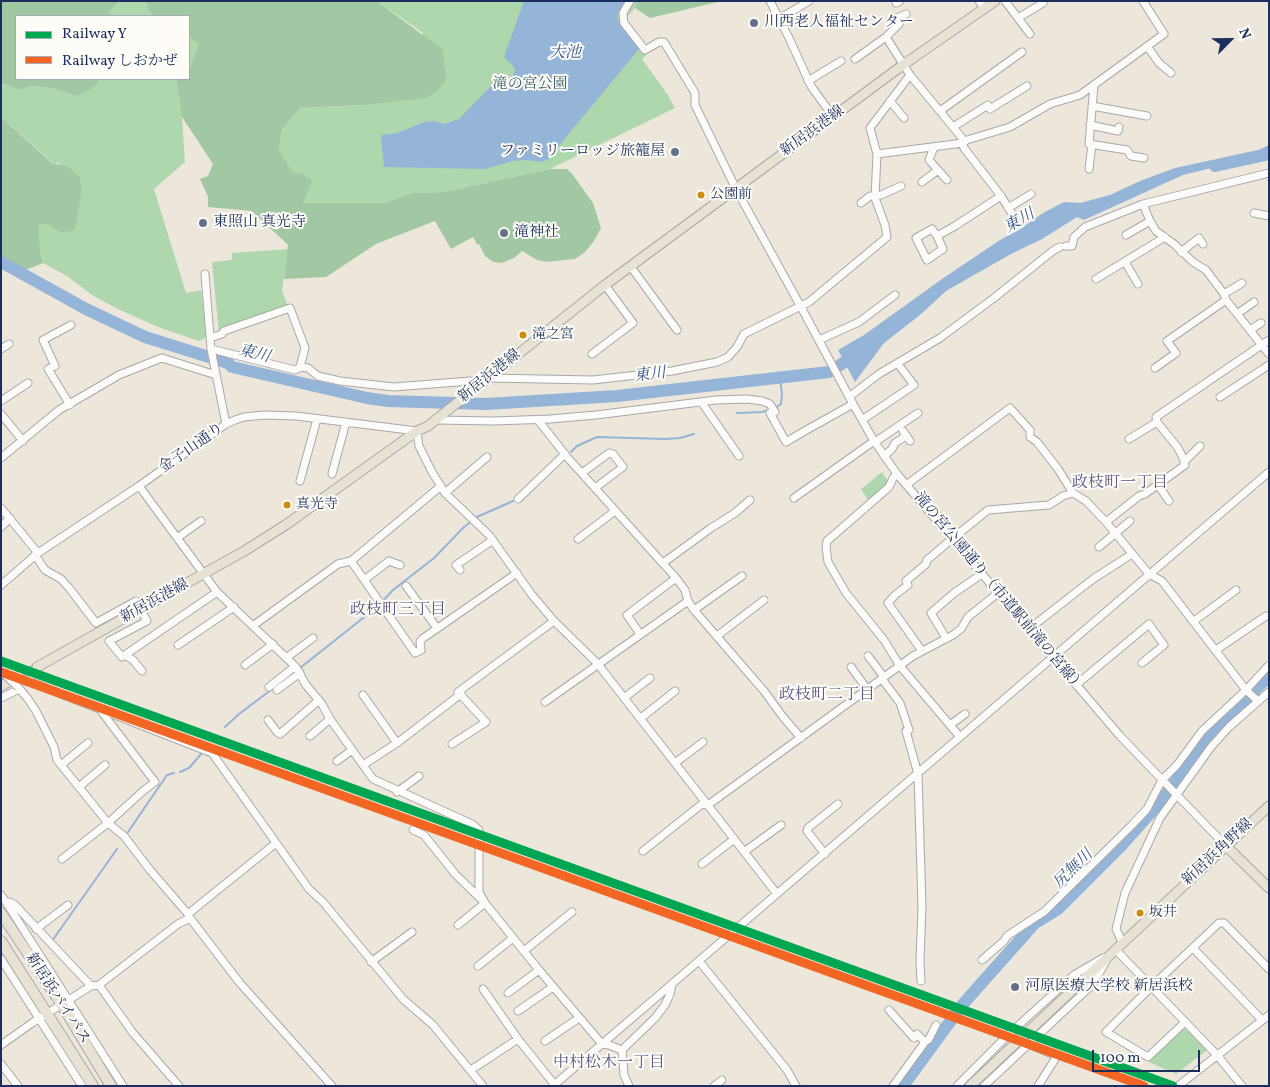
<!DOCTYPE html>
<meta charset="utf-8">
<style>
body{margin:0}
#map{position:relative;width:1270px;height:1087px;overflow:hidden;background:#ede7db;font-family:Vollkorn,"Noto Serif JP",serif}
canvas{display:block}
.frame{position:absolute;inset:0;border:2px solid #1b2f5e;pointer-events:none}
.legend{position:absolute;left:15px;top:15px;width:175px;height:65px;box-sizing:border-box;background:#fdfcf7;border:1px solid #a3aaba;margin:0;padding:6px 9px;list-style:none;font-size:15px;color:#1b2f5e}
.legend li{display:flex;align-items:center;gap:10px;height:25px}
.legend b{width:25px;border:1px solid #a3aaba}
.north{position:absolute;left:1205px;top:15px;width:50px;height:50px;-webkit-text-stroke:4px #fdfcf7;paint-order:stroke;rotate:67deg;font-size:14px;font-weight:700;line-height:20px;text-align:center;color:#1b2f5e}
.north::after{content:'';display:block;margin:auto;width:18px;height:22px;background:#1b2f5e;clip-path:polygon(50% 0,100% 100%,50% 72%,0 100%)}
.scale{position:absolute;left:1092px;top:1050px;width:108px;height:22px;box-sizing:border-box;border:2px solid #1b2f5e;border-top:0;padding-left:6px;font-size:15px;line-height:18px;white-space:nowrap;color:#1b2f5e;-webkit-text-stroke:4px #fdfcf7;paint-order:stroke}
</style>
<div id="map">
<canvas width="1270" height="1087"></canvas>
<div class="frame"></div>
<ul class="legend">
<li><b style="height:6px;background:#00a651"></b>Railway Y</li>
<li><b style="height:6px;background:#f26522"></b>Railway しおかぜ</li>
</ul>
<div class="north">N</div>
<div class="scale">100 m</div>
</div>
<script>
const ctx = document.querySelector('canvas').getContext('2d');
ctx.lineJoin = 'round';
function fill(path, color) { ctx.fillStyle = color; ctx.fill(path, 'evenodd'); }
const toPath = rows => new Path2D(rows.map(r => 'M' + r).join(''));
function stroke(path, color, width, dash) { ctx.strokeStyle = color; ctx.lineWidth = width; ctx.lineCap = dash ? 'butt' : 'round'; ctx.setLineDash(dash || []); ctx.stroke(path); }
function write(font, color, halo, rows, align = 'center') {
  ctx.font = font + ' Vollkorn,"Noto Serif JP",serif'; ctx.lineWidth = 4; ctx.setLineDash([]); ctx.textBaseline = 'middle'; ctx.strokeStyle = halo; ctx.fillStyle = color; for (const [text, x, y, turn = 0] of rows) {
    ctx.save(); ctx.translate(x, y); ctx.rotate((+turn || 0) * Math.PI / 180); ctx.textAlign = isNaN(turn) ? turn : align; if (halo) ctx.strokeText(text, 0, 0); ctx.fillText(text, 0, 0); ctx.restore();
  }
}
const green = toPath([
 [119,1,146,1,148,11,154,16,109,16,109,12],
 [377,1,637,1,635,8,627,17,628,23,642,41,648,53,642,59,668,95,675,108,550,169,444,192,413,193,384,203,302,203,303,174,293,172,279,150,282,130,300,108,363,105,423,33],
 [189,37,198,44,190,68,189,68],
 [99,79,176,79,182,117,185,162,154,189,186,293,201,290,207,337,199,341,158,327,118,309,92,295,67,276,43,263,40,249,39,225,47,224,61,233,60,163,53,163,1,117,1,82,18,90,31,86,51,88,77,96,97,84],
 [288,249,282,291,288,306,219,334,212,262,232,260,232,253],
 [882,472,888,481,883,488,868,500,861,489],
 [1183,1028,1188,1029,1207,1048,1206,1051,1176,1074,1149,1062]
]);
const forest = toPath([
 [1,1,119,1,109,12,109,16,16,16,16,79,99,79,97,84,90,90,77,96,51,88,31,86,18,90,1,82],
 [146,1,377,1,443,50,446,80,437,91,426,98,363,105,300,108,282,130,279,150,293,172,303,174,312,181,303,203,384,203,413,193,444,192,550,169,567,169,573,175,593,203,601,228,594,241,584,253,575,259,546,262,537,260,522,251,514,258,502,263,493,262,485,256,479,244,477,244,473,237,451,249,435,221,376,244,326,277,284,279,288,245,252,211,208,207,208,197,200,179,208,176,213,164,182,117,176,79,189,79,189,68,190,68,198,44,189,37,189,16,154,16,148,11],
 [637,1,722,1,650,18,635,8],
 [1,117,52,163,67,166,79,176,82,188,75,230,61,233,47,224,39,225,40,249,43,263,23,271,1,258]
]);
const water = toPath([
 [524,1,626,1,618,14,618,21,622,28,640,48,547,160,541,162,526,160,513,161,485,169,384,167,381,139,382,135,397,133,424,122,434,121,444,124,459,119,494,83,507,81,513,75,515,70,513,66,504,57],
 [1269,145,1269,156,1239,161,1183,175,1084,220,1077,217,1042,239,1011,254,946,291,920,315,884,343,855,382,838,350,864,335,942,279,1000,240,1019,230,1043,213,1064,202,1080,203,1110,195,1140,181,1175,168,1258,150]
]);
const stream = toPath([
 [774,409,781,404,782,394,780,378],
 [737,413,762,412,769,410],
 [571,452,577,446,597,437,665,439,680,438,694,434],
 [300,668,377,607,393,590,434,558,464,527,477,517,513,501],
 [225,727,239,714,296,671],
 [180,772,189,768,202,753],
 [128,832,167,775,174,773],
 [52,941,117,849]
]);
const river = toPath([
 [1215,166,1269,154],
 [1,262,86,309,145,337,228,363,232,367,367,398,388,401,486,404,617,396,829,372,859,353],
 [903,1086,963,1004,1035,923,1058,909,1122,845,1162,800,1208,737,1269,676]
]);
const majorTunnel = toPath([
 [19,676,37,667]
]);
const minor = toPath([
 [630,1,623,13,624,23,645,50,659,42,664,42,695,93,695,105,736,189,801,307,853,404,874,441,897,474,1120,736,1226,846],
 [770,1,789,38,811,86,834,118],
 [979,1,984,8],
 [1005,1,1030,34],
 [896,3,900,1],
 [906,14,897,18,899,24,886,37,910,75,962,138,964,148,1001,196,955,226,937,236,932,229,916,238,927,260,943,249,937,236],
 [1018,18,1043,3],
 [779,19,809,1],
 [1147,46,1159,63,1171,73],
 [855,59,886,37],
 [808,81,841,61],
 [1094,85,1089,144,1127,150,1131,156,1144,158],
 [890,101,904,118],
 [1092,106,1147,116],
 [940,111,1022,52],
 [1090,125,1118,131,1119,127],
 [953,127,988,105,990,109,1027,86],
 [934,147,929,160,947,180],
 [877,154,963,143,967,140,1010,127,1050,104,1080,95,1164,34,1143,1],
 [1089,169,1092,144],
 [922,182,938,170],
 [1001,196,1011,212],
 [861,203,870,196,881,195,901,186],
 [1143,204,1269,173],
 [1008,208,1031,194],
 [1254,213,1269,216],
 [1126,235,1150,221],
 [1066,246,1072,246,1074,237,1085,227,1143,204,1150,221,1156,231,1174,244,1193,262,1206,270,1224,294,1226,300,1269,354],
 [1181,252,1199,238,1203,244],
 [1125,262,1138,284],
 [631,267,677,330],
 [205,274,211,349,226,424],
 [1096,279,1165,237],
 [1224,294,1242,283],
 [1237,314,1254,302],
 [1250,330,1261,323],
 [210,338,222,334,224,331,290,308,305,348,300,367],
 [819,340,859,322,895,295],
 [1,349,9,344],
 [211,349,295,370,301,367,308,368,318,376,340,381,394,387,470,381,483,383],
 [592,354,633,323,605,285],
 [1155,368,1176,353,1167,341,1226,300],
 [488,378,593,380,672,371,717,362,728,357,737,347,744,334,809,302,887,237,885,225,875,198,877,154,870,128,910,75],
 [849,397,879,374,940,338,994,298,1054,250,1060,247],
 [1220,397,1269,365],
 [1,401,28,383],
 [702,403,739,456],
 [70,405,48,369,55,366,43,340,71,325],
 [1,414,23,441],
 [436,420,494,421,550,419,596,415,716,400,747,399,762,401,770,404,775,412,770,413,786,442,810,428,853,404],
 [538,420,567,457,676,578,685,590,688,601,694,610,764,691,783,717,801,738],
 [862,420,914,385,898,364],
 [903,431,910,441],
 [1129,439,1157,422],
 [875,442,918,413],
 [884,456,892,449,895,443,906,436],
 [1,458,59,410,119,375,159,359,162,358,216,375],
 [1184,462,1200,446],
 [582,473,609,453,613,454,623,467,595,488],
 [332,474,346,422],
 [897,474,893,478,889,487,827,541,826,547,828,562,846,593,884,640,900,666,960,737],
 [300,481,317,419],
 [906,485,1010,408,1030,430,1030,437,1037,442,1058,469,1073,493,1086,501,1106,522],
 [1158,485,1169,501],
 [139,486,217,592,296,667,306,685,322,704,330,719,373,779,472,824,479,830,479,892,485,903],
 [445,493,487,457],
 [794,498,874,441],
 [518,499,565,454],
 [1,508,38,553],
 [1,527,10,518],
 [177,538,201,521],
 [578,539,615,511],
 [1099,547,1130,521],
 [35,555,45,570,61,579,70,589,96,623,136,601,147,621,109,641,122,657,217,592],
 [351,561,441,486],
 [663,563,711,528,735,513,750,500],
 [460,570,456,565,493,540],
 [364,580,389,561,400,565],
 [1,585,38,553,139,486,226,424,235,420,244,417,264,415,296,416,417,431,419,446,432,472,445,493,489,535,532,595,554,621,597,663,777,894],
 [406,586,437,628],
 [694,610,742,576],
 [1194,621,1236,590],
 [254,625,338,564,351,561,415,653,421,650,420,642,422,639,517,573],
 [1029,629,1093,579,1132,554],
 [640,634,627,615,676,578],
 [717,636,764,600],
 [946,638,931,613,954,593,982,574],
 [178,645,234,607],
 [1216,650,1266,616],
 [922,651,888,603,895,595,908,585,906,581,926,564,927,560,952,539,988,510,1049,505,1063,496,1073,493],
 [125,655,133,660,142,671],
 [868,656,884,677],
 [286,658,313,638],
 [245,665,273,644],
 [851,667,867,689],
 [882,679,900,703,909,730,906,731,918,774,922,907,920,961,921,981],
 [33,683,212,753,309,889,323,902,403,999,433,1025,483,1086],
 [1076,685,1149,624,1164,645,1142,663],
 [18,687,28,699,36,711,54,747,57,760,108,823,124,836,150,870,188,914,190,918,239,982,332,1086],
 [269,687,293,668,294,665],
 [277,690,300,673],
 [363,695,397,743],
 [1,698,19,689],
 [624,698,650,678],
 [1258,701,1246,690,1162,581,1149,574,1106,522,1139,496,1145,494,1185,465,1184,460,1178,448,1157,422,1156,417,1269,340],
 [545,702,688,601],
 [641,718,675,691],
 [268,720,277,732,280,734,319,700],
 [950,725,965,714],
 [310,736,330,719],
 [452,744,486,722,458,692,554,621],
 [337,761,352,750],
 [675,763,703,742],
 [61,765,88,743],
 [363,765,397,743,461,694],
 [79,787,105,765],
 [397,792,419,776],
 [413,830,424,835,456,875,485,903,539,970,602,1044,609,1045,622,1050,624,1075,629,1086],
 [643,851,702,804,708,805,913,656,953,635,961,629,968,617,998,593],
 [744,852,781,825],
 [825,854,807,831,808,828,838,804],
 [62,859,108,823,143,791,155,782,101,711],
 [702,864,733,840],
 [1,895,6,902,10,902,15,905,91,986,32,1023,1,1045],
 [6,902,123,1086],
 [188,914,276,843],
 [458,925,485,903],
 [36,929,68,905],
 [1122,942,1116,929,1125,893,1160,818,1211,747,1229,727,1269,692],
 [1193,948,1262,1020],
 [1115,949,1217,1055,1242,1086],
 [524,951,572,912],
 [1,959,82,1086],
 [982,960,1004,941,1007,936,1045,911,1131,826,1147,809,1162,780,1177,765,1202,731,1246,690,1269,665],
 [699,961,787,1070,796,1086],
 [371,962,412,932],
 [478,966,513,938],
 [99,985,178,924,190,918],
 [91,986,99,985,133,1033,179,1086],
 [483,989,518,1039,554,1084],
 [508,993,539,970],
 [889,1010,914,1038,917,1034,925,1042,893,1086],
 [518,1011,553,987],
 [1185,1022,1148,1057,1106,1032,1151,987,1219,923,1224,923,1269,969],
 [545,1041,579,1018],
 [925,1042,929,1039,936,1025],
 [1029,1044,1057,1056,1038,1086],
 [622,1050,655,1018,665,1005,670,994,672,985],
 [1,1064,18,1086],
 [471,1070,518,1039],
 [553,1086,1269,472],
 [714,1086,722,1080],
 [957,1086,1010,1033,1074,975,1103,958],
 [984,1086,1093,984,1106,961],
 [1178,1086,1269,1015]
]);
const major = toPath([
 [37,667,246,550,287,524,417,431,428,426,605,285,903,65,995,1],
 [1,686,19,676],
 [1226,846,1269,888],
 [970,1086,1269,806]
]);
const highway = toPath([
 [1,913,62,1005,111,1086],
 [1,941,93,1086]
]);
const minorBridge = toPath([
 [4,674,18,687]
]);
const rail1 = toPath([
 [1,661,1173,1086]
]);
const rail2 = toPath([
 [1,672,1144,1086]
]);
const markers = [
 [754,23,5,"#646f8a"],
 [675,152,5,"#646f8a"],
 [701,195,4.5,"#cb8e13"],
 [203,223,5,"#646f8a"],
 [504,233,5,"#646f8a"],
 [523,335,4.5,"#cb8e13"],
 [287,505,4.5,"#cb8e13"],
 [1140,913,4.5,"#cb8e13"],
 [1015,987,5,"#646f8a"]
];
const busNames = [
 ["公園前",710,195],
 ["滝之宮",532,335],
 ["真光寺",296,505],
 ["坂井",1149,913]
];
const poiNames = [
 ["川西老人福祉センター",764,23],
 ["ファミリーロッジ旅籠屋",665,152,"right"],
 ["東照山 真光寺",213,223],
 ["滝神社",514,233],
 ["河原医療大学校 新居浜校",1025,987]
];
const parkNames = [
 ["滝の宮公園",530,85]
];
const streetNames = [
 ["新居浜港線",813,132,-36],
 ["新居浜港線",490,377,-39],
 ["金子山通り",192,449,-35],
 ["滝の宮公園通り（市道駅前滝の宮線）",998,593,50],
 ["新居浜港線",155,602,-29],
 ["新居浜角野線",1218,853,-43],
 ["新居浜バイパス",57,999,57]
];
const waterNames = [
 ["大池",565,54],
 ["東川",1020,222,-30],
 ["東川",254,355,14],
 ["東川",650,376,-7],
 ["尻無川",1074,870,-45]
];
const neighbourhoodNames = [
 ["政枝町一丁目",1120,484],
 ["政枝町三丁目",398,611],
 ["政枝町二丁目",827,696],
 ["中村松木一丁目",609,1064]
];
fill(green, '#afd7ae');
fill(forest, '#a2c8a3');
fill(water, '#94b4d8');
stroke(stream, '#94b4d8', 2);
stroke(river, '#94b4d8', 12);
stroke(majorTunnel, '#c3c2c2', 9, [9, 4.5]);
stroke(minor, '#a9a8a7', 9);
stroke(major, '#a9a8a7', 11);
stroke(highway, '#a9a8a7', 12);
stroke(minor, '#fcfbfa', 7);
stroke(major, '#e8e2d5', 9);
stroke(highway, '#e8e2d5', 10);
stroke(minorBridge, '#a9a8a7', 9, []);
stroke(minorBridge, '#fcfbfa', 7);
stroke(rail1, '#00a651', 9);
stroke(rail2, '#f26522', 9);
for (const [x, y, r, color] of markers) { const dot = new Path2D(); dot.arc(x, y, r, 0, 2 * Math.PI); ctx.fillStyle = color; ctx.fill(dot); stroke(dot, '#fdfcf7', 2); }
write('14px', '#1b2f5e', '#fdfcf7', busNames, 'left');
write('15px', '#1b2f5e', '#fdfcf7', poiNames, 'left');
write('15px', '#385e6b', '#fdfcf7', parkNames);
write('15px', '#1b2f5e', '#fdfcf7', streetNames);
write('italic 16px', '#3c5b8e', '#fdfcf7', waterNames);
write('16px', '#615786', '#fdfcf7', neighbourhoodNames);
</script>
